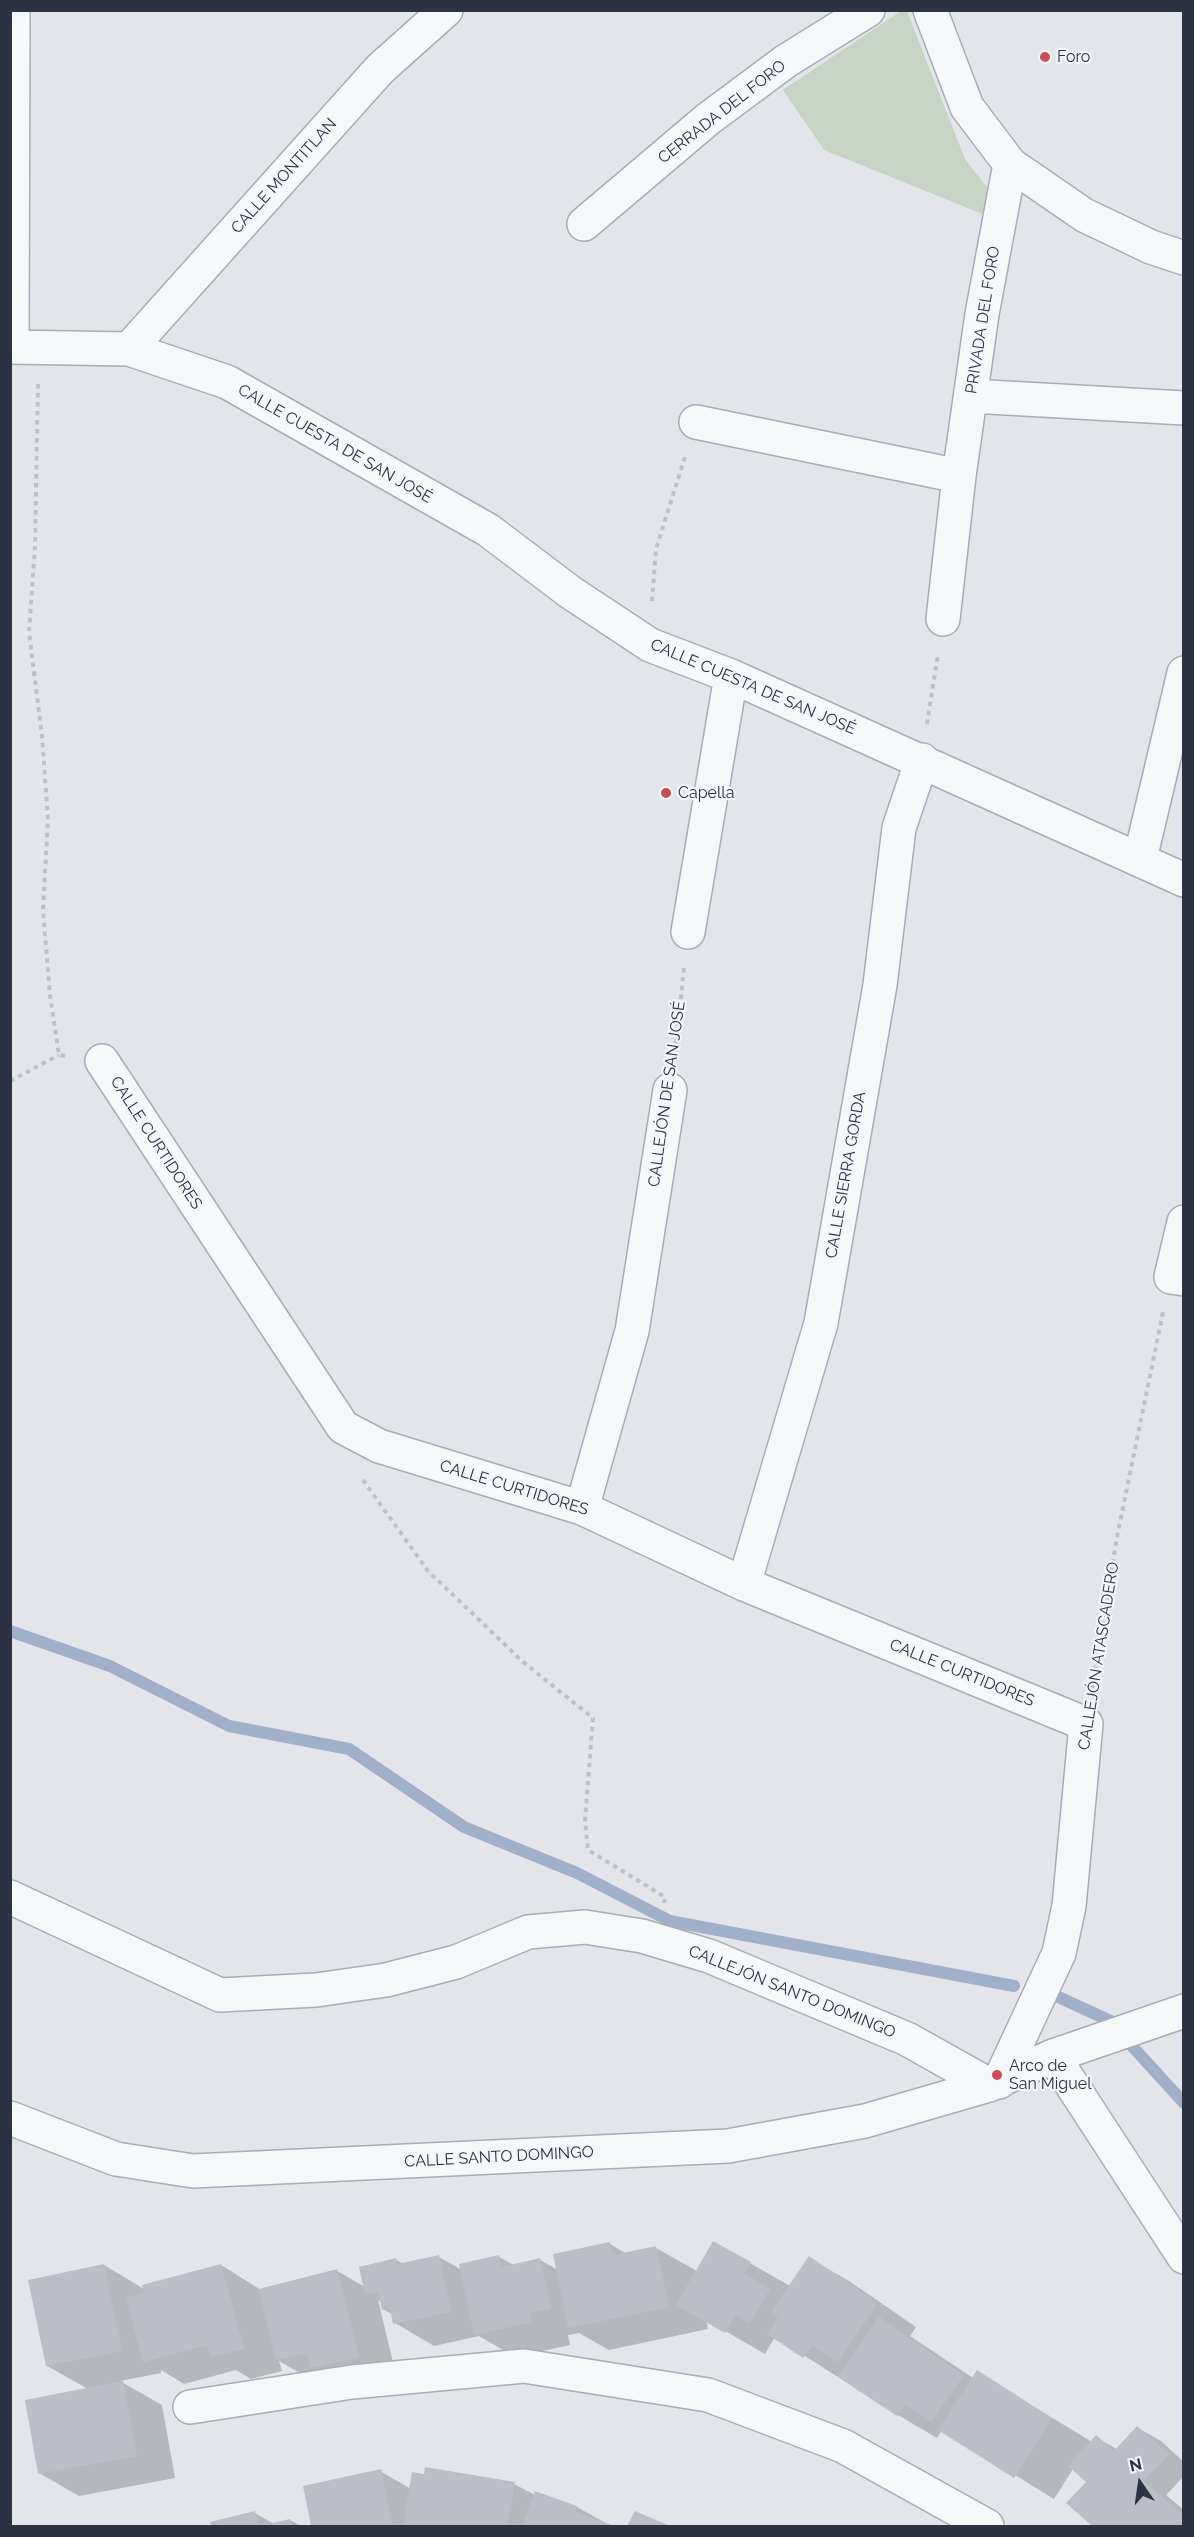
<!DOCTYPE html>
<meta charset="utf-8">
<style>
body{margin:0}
#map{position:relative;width:1194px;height:2537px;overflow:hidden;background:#e3e5eb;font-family:Raleway,sans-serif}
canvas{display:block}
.frame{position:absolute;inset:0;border:12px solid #2c3242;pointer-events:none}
.north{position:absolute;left:1110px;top:2453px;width:60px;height:60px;-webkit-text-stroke:4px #f3f5f8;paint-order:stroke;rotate:347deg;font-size:16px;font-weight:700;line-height:24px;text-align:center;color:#2c3242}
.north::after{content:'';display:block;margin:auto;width:21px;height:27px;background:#2c3242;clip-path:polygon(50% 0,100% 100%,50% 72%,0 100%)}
</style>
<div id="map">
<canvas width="1194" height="2537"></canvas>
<div class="frame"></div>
<div class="north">N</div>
</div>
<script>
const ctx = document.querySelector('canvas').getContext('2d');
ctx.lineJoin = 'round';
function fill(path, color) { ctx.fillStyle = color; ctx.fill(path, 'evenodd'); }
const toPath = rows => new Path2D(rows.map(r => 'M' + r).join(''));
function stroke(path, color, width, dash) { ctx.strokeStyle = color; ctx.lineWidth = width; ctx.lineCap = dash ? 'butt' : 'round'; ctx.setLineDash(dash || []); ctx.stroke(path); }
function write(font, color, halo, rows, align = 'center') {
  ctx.font = font + ' Raleway,sans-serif'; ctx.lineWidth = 4.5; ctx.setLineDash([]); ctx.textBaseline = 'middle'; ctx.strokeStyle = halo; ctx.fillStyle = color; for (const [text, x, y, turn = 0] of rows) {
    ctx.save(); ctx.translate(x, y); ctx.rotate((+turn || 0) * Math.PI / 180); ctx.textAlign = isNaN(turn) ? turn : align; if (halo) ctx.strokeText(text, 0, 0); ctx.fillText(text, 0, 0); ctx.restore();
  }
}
const green = toPath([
 [901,11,907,11,965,159,993,195,990,217,824,150,783,90]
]);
const shadow = toPath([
 [610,2244,627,2254,656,2248,697,2271,750,2263,790,2286,809,2258,849,2281,916,2327,910,2336,973,2378,977,2372,1092,2442,1096,2437,1118,2450,1138,2428,1161,2441,1184,2462,1184,2476,1166,2495,1184,2510,1184,2526,1094,2526,1069,2503,1088,2482,1073,2469,1054,2499,942,2430,937,2438,898,2415,775,2337,765,2354,706,2320,708,2329,609,2350,579,2333,568,2335,570,2345,515,2357,479,2336,434,2346,395,2323,393,2315,383,2309,382,2303,378,2300,397,2379,316,2382,279,2361,282,2371,251,2379,236,2370,184,2384,161,2370,161,2373,120,2381,162,2405,175,2478,79,2496,39,2473,88,2389,47,2366,104,2265,144,2289,221,2265,261,2290,337,2271,365,2287,396,2260,404,2264,439,2257,462,2270,499,2257,514,2265,540,2260,558,2270],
 [380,2471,411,2489,514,2484,535,2495,536,2493,577,2507,611,2526,313,2526,305,2487],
 [636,2512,666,2526,629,2526],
 [255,2513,274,2524,290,2520,301,2526,213,2526,212,2523]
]);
const stream = toPath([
 [10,1631,110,1666,229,1726,349,1749,464,1827,577,1873,670,1921,1014,1986],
 [1052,1994,1117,2024],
 [1131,2045,1184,2103]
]);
const building = toPath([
 [713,2241,751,2262,744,2273,770,2289,750,2323,736,2315,725,2333,676,2305],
 [610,2242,613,2255,656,2246,669,2307,568,2328,553,2254],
 [439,2255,451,2312,393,2324,390,2309,382,2310,378,2292,365,2295,359,2267,396,2258,397,2264],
 [499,2255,502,2267,540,2258,551,2308,530,2313,532,2322,474,2335,459,2264],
 [809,2256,878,2303,838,2362,812,2345,803,2358,767,2334,778,2317,771,2312],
 [104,2264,122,2351,46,2366,28,2280],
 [221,2264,244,2349,211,2357,207,2345,143,2362,126,2298,144,2293,142,2285],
 [337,2269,359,2357,311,2368,307,2353,276,2360,259,2289],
 [879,2317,964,2375,931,2422,905,2404,897,2416,838,2377],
 [977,2370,1052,2418,1014,2478,938,2430],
 [123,2381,137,2456,38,2474,25,2400],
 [1137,2426,1169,2454,1144,2481,1184,2516,1184,2526,1092,2526,1066,2503,1086,2482,1068,2466,1096,2435,1114,2451],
 [425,2467,515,2482,507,2526,403,2526,412,2472,424,2474],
 [381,2469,392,2526,311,2526,303,2486],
 [535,2491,577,2506,575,2512,614,2526,522,2526],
 [255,2511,259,2526,211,2526,210,2522],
 [635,2511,670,2526,627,2526],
 [290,2519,292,2526,260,2526]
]);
const path = toPath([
 [38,384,35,547,29,632,42,736,48,819,43,910,50,995,59,1055,65,1056],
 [652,601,656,549,685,457],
 [927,724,938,654],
 [675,1053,684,968],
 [10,1081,59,1055],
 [363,1480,428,1571,522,1661,593,1718,585,1820,588,1850,665,1897,664,1903],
 [1092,1688,1117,1537,1163,1312]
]);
const street = toPath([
 [930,10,967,107,1010,164,1084,215,1151,247,1184,258],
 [584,224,708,119,786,61,868,10],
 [10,347,129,349,227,382,488,530,570,592,650,645,731,676,1184,880],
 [12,347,13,10],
 [129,349,380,69,446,10],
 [971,396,1184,408],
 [696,422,959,476],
 [943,619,959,476,982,314,1010,164],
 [1140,859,1184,673],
 [688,932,731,676],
 [102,1061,343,1427,379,1446,582,1508,744,1584,1086,1724,1069,1906,1059,1953,999,2082],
 [1184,1222,1171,1277,1184,1279],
 [582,1508,632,1331,670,1090],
 [744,1584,821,1323,880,985,899,828,922,760],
 [10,1897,220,1995,316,1990,386,1980,456,1962,528,1932,585,1927,642,1936,709,1956,907,2039,989,2085,1053,2056,1184,2011],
 [1053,2056,1184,2257],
 [10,2118,116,2159,193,2171,728,2146,865,2121,989,2085],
 [190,2407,352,2382,524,2366,708,2395,843,2446,987,2526]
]);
const markers = [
 [1045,57,6,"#c94f55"],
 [666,793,6,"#c94f55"],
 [997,2075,6,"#c94f55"]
];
const poiNames = [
 ["Foro",1057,57],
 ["Capella",678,793],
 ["Arco de",1009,2066],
 ["San Miguel",1009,2084]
];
const streetNames = [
 ["CERRADA DEL FORO",722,112,-38],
 ["CALLE MONTITLAN",284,176,-48],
 ["PRIVADA DEL FORO",983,320,-81],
 ["CALLE CUESTA DE SAN JOSÉ",335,444,30],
 ["CALLE CUESTA DE SAN JOSÉ",753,687,23],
 ["CALLEJÓN DE SAN JOSÉ",667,1094,-82],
 ["CALLE CURTIDORES",156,1143,57],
 ["CALLE SIERRA GORDA",846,1175,-80],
 ["CALLE CURTIDORES",514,1488,17],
 ["CALLEJÓN ATASCADERO",1099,1656,-81],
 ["CALLE CURTIDORES",962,1673,22],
 ["CALLEJÓN SANTO DOMINGO",792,1992,22],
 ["CALLE SANTO DOMINGO",499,2157,-3]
];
fill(green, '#c7d4c5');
fill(shadow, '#0003');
stroke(stream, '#a0b0c9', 12);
fill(building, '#bbbec7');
stroke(street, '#a8acb5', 36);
stroke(path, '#bdc0c6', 4, [4.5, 4.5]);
stroke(street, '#f6f7f9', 33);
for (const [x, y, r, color] of markers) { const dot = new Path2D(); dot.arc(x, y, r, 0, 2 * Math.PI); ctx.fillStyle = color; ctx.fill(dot); stroke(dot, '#f3f5f8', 2); }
write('16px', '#2c3242', '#f3f5f8', poiNames, 'left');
write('16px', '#2c3242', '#f3f5f8', streetNames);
</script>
